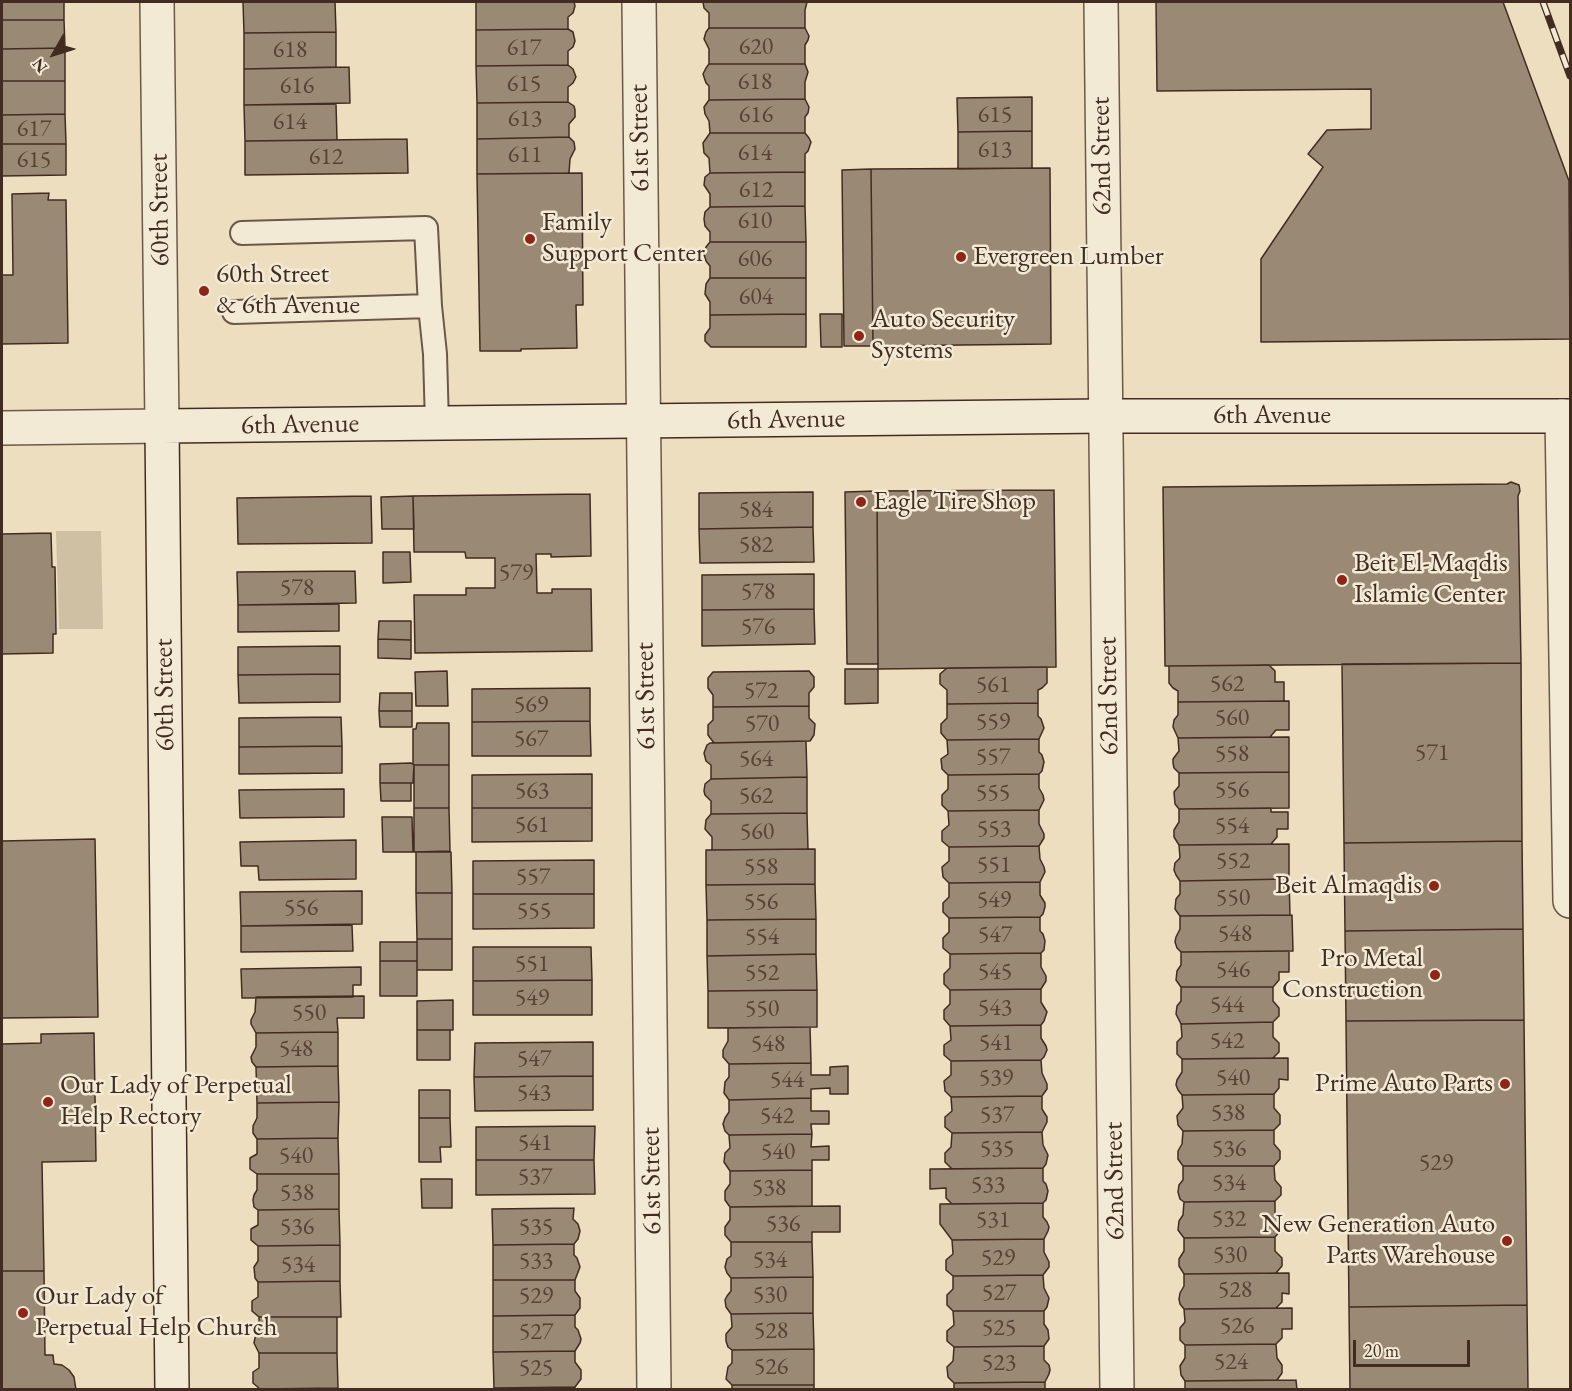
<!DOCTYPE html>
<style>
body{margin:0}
#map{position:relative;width:1572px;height:1391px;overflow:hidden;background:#ecdebf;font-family:"EB Garamond",serif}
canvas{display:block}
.frame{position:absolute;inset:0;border:3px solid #422c22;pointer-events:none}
.north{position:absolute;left:24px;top:24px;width:60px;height:60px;-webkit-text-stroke:4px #f3ead5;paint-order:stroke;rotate:231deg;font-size:16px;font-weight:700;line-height:24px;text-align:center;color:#422c22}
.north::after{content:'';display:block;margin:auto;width:21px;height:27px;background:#422c22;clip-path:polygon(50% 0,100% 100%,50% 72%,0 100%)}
.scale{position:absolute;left:1353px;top:1340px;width:117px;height:27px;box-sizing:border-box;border:3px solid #422c22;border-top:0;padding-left:8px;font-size:18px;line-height:21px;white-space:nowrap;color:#422c22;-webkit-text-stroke:4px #f3ead5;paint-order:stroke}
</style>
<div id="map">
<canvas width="1572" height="1391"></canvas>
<div class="frame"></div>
<div class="north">N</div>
<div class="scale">20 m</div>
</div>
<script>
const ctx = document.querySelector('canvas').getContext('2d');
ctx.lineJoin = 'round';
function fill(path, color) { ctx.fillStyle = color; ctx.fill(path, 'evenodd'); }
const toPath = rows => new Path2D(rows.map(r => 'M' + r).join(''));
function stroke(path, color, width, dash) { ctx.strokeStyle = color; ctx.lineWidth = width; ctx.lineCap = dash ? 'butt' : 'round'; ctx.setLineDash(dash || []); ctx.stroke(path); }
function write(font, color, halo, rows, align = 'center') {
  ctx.font = font + ' "EB Garamond",serif'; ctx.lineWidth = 5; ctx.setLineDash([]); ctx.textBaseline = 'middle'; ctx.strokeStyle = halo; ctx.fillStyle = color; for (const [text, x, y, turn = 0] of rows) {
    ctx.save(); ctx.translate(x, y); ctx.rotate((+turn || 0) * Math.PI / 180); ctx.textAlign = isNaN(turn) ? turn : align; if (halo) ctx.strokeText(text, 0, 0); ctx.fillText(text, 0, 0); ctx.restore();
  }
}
const green = toPath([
 [56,531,101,531,103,629,59,629]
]);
const building = toPath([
 [2,2,64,2,64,20,2,20,2,2],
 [243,2,335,2,336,32,244,33,243,2],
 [476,2,574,2,575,6,573,13,568,17,568,29,476,30,476,2],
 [703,2,807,2,805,10,805,28,709,28,709,13,704,8,703,2],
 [1156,2,1503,2,1569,181,1570,339,1261,342,1261,259,1323,167,1308,154,1327,130,1371,129,1371,89,1157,91,1156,2],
 [2,20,64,20,65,48,2,49,2,20],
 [709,28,805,28,809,36,808,40,805,45,805,64,709,64,709,49,704,39,706,32,709,28],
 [568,29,573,32,575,41,573,47,568,51,568,65,476,66,476,30,568,29],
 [336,32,336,67,244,69,244,33,336,32],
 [65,48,65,81,2,81,2,49,65,48],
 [709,64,805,64,808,72,805,82,805,99,709,100,709,86,706,83,703,74,706,68,709,64],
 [568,65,573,69,576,77,573,83,568,87,568,102,477,103,476,66,568,65],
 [349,67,350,103,244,105,244,69,349,67],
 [2,81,65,81,65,114,2,115,2,81],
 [1032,97,1032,131,958,132,957,98,1032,97],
 [805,99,809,107,808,113,805,117,805,133,710,133,709,121,705,114,704,107,709,100,805,99],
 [568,102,574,106,575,110,575,117,569,124,569,137,477,139,477,103,568,102],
 [336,104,337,140,245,141,244,105,336,104],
 [65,114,66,144,2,144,2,115,65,114],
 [1032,131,1032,168,958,169,958,132,1032,131],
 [710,133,805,133,809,138,811,142,808,151,805,154,805,172,710,173,709,158,704,153,703,143,710,133],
 [569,137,574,142,575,149,570,159,569,173,477,174,477,139,569,137],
 [407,139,408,173,245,175,245,141,407,139],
 [2,144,66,144,66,175,2,176,2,144],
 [1050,168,1051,344,873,346,871,169,1050,168],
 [871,169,873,346,844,346,842,170,871,169],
 [805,172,805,206,710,207,710,194,704,185,705,177,710,173,805,172],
 [582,173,583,305,576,305,577,348,521,349,521,351,480,351,477,174,582,173],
 [49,193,48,200,66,200,68,343,2,344,2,275,13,275,12,194,49,193],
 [805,206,806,242,710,242,710,232,705,226,704,219,705,212,710,207,805,206],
 [710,242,806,242,806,278,710,278,710,266,706,261,704,254,706,247,710,242],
 [710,278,806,278,806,314,710,315,710,302,705,294,706,284,710,278],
 [806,314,806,347,711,347,705,341,705,335,710,328,710,315,806,314],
 [820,314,842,314,842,347,821,347,820,314],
 [1511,482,1519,485,1520,491,1518,496,1521,663,1165,666,1163,487,1507,484,1511,482],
 [1054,490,1056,667,878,669,877,491,1054,490],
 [877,491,878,664,847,664,845,492,877,491],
 [813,492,813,527,699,529,699,493,813,492],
 [590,494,591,556,551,557,551,554,536,554,537,593,552,593,552,589,591,589,592,651,415,653,414,595,466,595,466,588,495,588,495,558,466,558,465,552,414,552,413,496,590,494],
 [371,496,372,543,238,544,237,498,371,496],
 [413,496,414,529,382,529,381,497,413,496],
 [813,527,814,562,700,563,699,529,813,527],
 [51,533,52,567,55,567,56,634,53,634,53,653,2,654,2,534,51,533],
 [383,552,410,552,411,582,383,583,383,552],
 [355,571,356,603,238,605,237,572,355,571],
 [814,574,814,609,702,610,702,575,814,574],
 [339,604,339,631,238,632,238,605,339,604],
 [814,609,815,644,702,646,702,610,814,609],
 [379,621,411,621,411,640,378,639,379,621],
 [378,639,411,640,411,659,378,658,378,639],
 [340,646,340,674,238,675,238,647,340,646],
 [1521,663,1522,841,1344,843,1342,664,1521,663],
 [1269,665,1275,671,1275,682,1284,682,1284,701,1178,702,1178,691,1173,688,1169,683,1169,666,1269,665],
 [1047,667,1047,683,1042,688,1038,690,1038,703,947,704,947,690,940,684,940,674,947,668,1047,667],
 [845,669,878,669,878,703,845,704,845,669],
 [447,671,448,706,416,706,415,672,447,671],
 [809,671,814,677,814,687,809,693,809,706,713,707,713,695,708,688,708,678,713,672,809,671],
 [340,674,340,702,239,703,238,675,340,674],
 [590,688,590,721,472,722,472,689,590,688],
 [380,693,412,693,412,711,379,711,380,693],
 [1289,701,1289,730,1276,730,1270,737,1178,738,1173,727,1174,720,1178,715,1178,702,1289,701],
 [1038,703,1038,716,1041,719,1044,728,1039,739,947,740,941,733,941,724,947,718,947,704,1038,703],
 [809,706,809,718,815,724,814,735,810,741,714,743,708,735,708,725,713,720,713,707,809,706],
 [379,711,412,711,412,727,380,727,379,711],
 [341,717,342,746,239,747,239,718,341,717],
 [590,721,591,756,472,756,472,722,590,721],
 [417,723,449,723,449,765,414,765,413,764,413,729,416,729,417,723],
 [1289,737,1289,772,1179,773,1174,768,1173,763,1173,759,1179,751,1178,738,1289,737],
 [1039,739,1039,752,1042,755,1044,762,1042,771,1039,774,948,775,942,769,941,759,948,754,947,740,1039,739],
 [806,741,807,777,711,779,711,765,706,761,704,753,707,745,710,743,806,741],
 [342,746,342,773,239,774,239,747,342,746],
 [411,763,414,765,413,783,380,783,380,764,411,763],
 [414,765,449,765,449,808,414,808,414,765],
 [1289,772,1289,808,1179,809,1175,804,1174,792,1179,786,1179,773,1289,772],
 [592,774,592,808,472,808,472,775,592,774],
 [1039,774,1039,788,1043,795,1044,800,1039,810,948,811,942,805,942,795,948,789,948,775,1039,774],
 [807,777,807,813,711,814,711,801,705,795,704,791,705,784,711,779,807,777],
 [380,783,411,783,411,801,381,801,380,783],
 [344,789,344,817,240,818,239,790,344,789],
 [414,808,449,808,450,851,414,852,414,808],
 [472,808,592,808,592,841,472,842,472,808],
 [1271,808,1271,812,1288,812,1288,829,1277,829,1277,837,1271,844,1179,845,1174,837,1174,830,1179,822,1179,809,1271,808],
 [1039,810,1039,824,1044,834,1044,838,1039,846,949,847,942,841,942,831,949,825,948,811,1039,810],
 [807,813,808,849,712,850,712,837,705,829,706,820,711,814,807,813],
 [382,817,412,817,413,852,383,852,382,817],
 [95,839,98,1017,2,1018,2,841,95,839],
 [356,840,356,879,259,880,258,866,241,866,240,842,356,840],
 [1522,841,1523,929,1345,931,1344,843,1522,841],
 [1289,844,1289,879,1180,881,1176,875,1174,870,1175,863,1180,858,1179,845,1289,844],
 [1039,846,1040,859,1044,867,1045,872,1040,882,949,883,943,877,942,867,949,861,949,847,1039,846],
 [815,849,815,884,706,885,706,850,815,849],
 [416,852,451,852,452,893,416,893,416,852],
 [594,860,594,894,473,894,473,861,594,860],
 [1289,879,1290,915,1180,916,1175,909,1176,899,1180,894,1180,881,1289,879],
 [1040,882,1040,895,1045,903,1045,907,1043,914,1040,917,949,918,943,912,943,903,949,897,949,883,1040,882],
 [815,884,816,919,707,920,706,885,815,884],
 [362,891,362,924,241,926,240,892,362,891],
 [416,893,452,893,452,939,417,939,416,893],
 [473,894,594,894,594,928,473,929,473,894],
 [1292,915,1293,951,1181,952,1177,948,1175,942,1176,937,1180,929,1180,916,1292,915],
 [1040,917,1040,931,1043,934,1045,941,1044,950,1041,953,950,954,943,948,943,938,949,932,949,918,1040,917],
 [816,919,816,954,707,956,707,920,816,919],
 [352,925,353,951,241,952,241,926,352,925],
 [1523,929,1524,1020,1346,1021,1345,931,1523,929],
 [417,939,452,939,452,970,417,970,417,939],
 [380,942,417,942,417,961,380,961,380,942],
 [473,947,591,947,592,980,473,981,473,947],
 [1289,951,1289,972,1279,972,1279,980,1273,987,1181,987,1176,980,1177,971,1181,965,1181,952,1289,951],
 [1041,953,1041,967,1046,976,1046,981,1041,989,950,990,944,984,944,974,950,968,950,954,1041,953],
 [816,954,817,990,708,991,707,956,816,954],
 [380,961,417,961,417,996,380,996,380,961],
 [361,967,361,985,353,985,353,997,242,998,241,969,361,967],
 [592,980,592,1015,473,1015,473,981,592,980],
 [1181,987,1273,987,1273,1001,1279,1008,1279,1016,1273,1022,1181,1024,1176,1014,1177,1006,1181,1001,1181,987],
 [1041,989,1041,1002,1047,1012,1044,1021,1041,1025,950,1026,944,1019,944,1010,950,1004,950,990,1041,989],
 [817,990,817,1027,708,1028,708,991,817,990],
 [364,996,364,1018,337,1018,338,1032,256,1033,251,1024,251,1020,255,1012,256,997,364,996],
 [453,1000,453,1030,417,1030,417,1001,453,1000],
 [1524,1020,1527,1305,1349,1307,1346,1021,1524,1020],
 [1273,1022,1273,1037,1279,1043,1279,1052,1273,1058,1182,1059,1177,1054,1177,1042,1182,1037,1181,1024,1273,1022],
 [1041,1025,1041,1038,1046,1046,1047,1050,1044,1057,1041,1060,951,1061,944,1055,944,1045,951,1040,950,1026,1041,1025],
 [810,1027,811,1063,729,1064,723,1057,723,1050,728,1041,728,1028,810,1027],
 [417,1030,450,1030,450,1060,417,1060,417,1030],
 [338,1032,338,1066,256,1067,252,1062,251,1057,256,1047,256,1033,338,1032],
 [94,1033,96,1161,42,1162,44,1271,2,1271,2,1044,41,1043,41,1034,94,1033],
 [593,1042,593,1076,474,1077,475,1043,593,1042],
 [1288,1058,1288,1080,1279,1079,1279,1088,1274,1094,1182,1095,1178,1090,1176,1085,1177,1080,1182,1072,1182,1059,1288,1058],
 [1041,1060,1042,1073,1047,1084,1047,1089,1042,1096,951,1097,945,1091,944,1081,951,1075,951,1061,1041,1060],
 [811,1063,811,1075,830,1075,830,1067,848,1066,848,1094,830,1094,830,1088,811,1089,811,1098,729,1100,724,1093,725,1082,729,1077,729,1064,811,1063],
 [338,1066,339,1102,257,1103,256,1067,338,1066],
 [593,1076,593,1110,475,1111,474,1077,593,1076],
 [419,1090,450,1090,450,1118,419,1118,419,1090],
 [1274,1094,1274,1108,1280,1115,1280,1124,1274,1130,1183,1131,1178,1125,1177,1116,1183,1108,1182,1095,1274,1094],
 [1042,1096,1042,1109,1047,1117,1047,1122,1042,1132,952,1133,945,1127,945,1117,952,1111,951,1097,1042,1096],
 [811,1098,811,1111,829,1111,829,1124,811,1124,812,1134,729,1135,725,1131,723,1124,725,1118,729,1112,729,1100,811,1098],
 [339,1102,338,1138,257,1139,253,1133,253,1126,257,1118,257,1103,339,1102],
 [419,1118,450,1118,451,1147,440,1147,441,1162,419,1162,419,1118],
 [595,1126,594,1160,476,1160,476,1127,595,1126],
 [1274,1130,1274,1144,1280,1151,1280,1159,1274,1166,1183,1166,1178,1159,1178,1151,1182,1144,1183,1131,1274,1130],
 [1042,1132,1043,1145,1048,1155,1046,1164,1043,1168,952,1169,945,1162,945,1153,951,1147,952,1133,1042,1132],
 [812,1134,811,1147,829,1146,829,1160,812,1160,812,1170,730,1171,724,1162,725,1153,730,1148,729,1135,812,1134],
 [338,1138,339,1174,257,1174,250,1169,250,1158,257,1154,257,1139,338,1138],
 [476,1160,594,1160,595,1194,476,1195,476,1160],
 [1183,1166,1274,1166,1275,1180,1281,1187,1281,1195,1275,1201,1184,1202,1180,1199,1178,1192,1179,1185,1183,1180,1183,1166],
 [1043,1168,1043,1181,1046,1184,1048,1191,1046,1200,1043,1203,952,1204,946,1198,946,1188,930,1189,930,1169,1043,1168],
 [812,1170,812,1206,730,1207,725,1200,725,1191,730,1184,730,1171,812,1170],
 [257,1174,339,1174,339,1209,258,1210,254,1207,253,1200,254,1195,257,1190,257,1174],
 [421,1179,452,1179,452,1208,422,1208,421,1179],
 [1275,1201,1275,1216,1281,1222,1281,1230,1275,1237,1184,1238,1178,1230,1179,1221,1183,1215,1184,1202,1275,1201],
 [1043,1203,1043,1217,1047,1222,1049,1227,1048,1231,1044,1239,952,1240,940,1224,940,1204,1043,1203],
 [840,1206,840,1232,812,1232,812,1242,731,1242,725,1235,725,1227,730,1220,730,1207,840,1206],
 [574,1208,573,1219,578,1224,580,1231,578,1239,574,1244,493,1245,492,1209,574,1208],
 [339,1209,340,1245,258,1246,251,1240,251,1229,258,1225,258,1210,339,1209],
 [1275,1237,1275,1251,1282,1258,1282,1266,1276,1273,1184,1274,1179,1266,1179,1259,1184,1251,1184,1238,1275,1237],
 [1044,1239,1044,1252,1049,1262,1049,1267,1043,1275,953,1276,946,1270,946,1260,953,1254,952,1240,1044,1239],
 [731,1242,812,1242,813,1277,731,1278,727,1273,725,1267,727,1259,731,1256,731,1242],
 [574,1244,574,1255,577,1258,580,1267,575,1280,493,1280,493,1245,574,1244],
 [340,1245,340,1281,258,1282,255,1278,254,1267,258,1261,258,1246,340,1245],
 [2,1271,44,1271,45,1355,53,1355,54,1364,62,1365,69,1370,74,1377,76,1390,2,1390,2,1271],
 [1289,1273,1289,1294,1282,1293,1282,1302,1276,1308,1184,1309,1180,1304,1179,1299,1180,1293,1184,1286,1184,1274,1289,1273],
 [1043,1275,1044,1288,1049,1298,1047,1307,1044,1311,953,1311,947,1305,947,1295,953,1289,953,1276,1043,1275],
 [813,1277,813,1313,731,1314,726,1307,725,1300,727,1296,731,1291,731,1278,813,1277],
 [493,1280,575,1280,575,1291,580,1298,580,1308,575,1315,493,1316,493,1280],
 [340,1281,341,1317,259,1317,252,1311,252,1301,258,1297,258,1282,340,1281],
 [1527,1305,1528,1390,1350,1390,1349,1307,1527,1305],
 [1292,1308,1292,1329,1282,1329,1282,1338,1276,1344,1185,1345,1180,1340,1180,1328,1185,1322,1184,1309,1292,1308],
 [953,1311,1044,1311,1044,1324,1048,1330,1049,1339,1044,1346,954,1347,947,1341,947,1331,954,1325,953,1311],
 [813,1313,814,1349,732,1350,728,1347,726,1341,726,1334,732,1327,731,1314,813,1313],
 [575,1315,575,1327,578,1330,581,1339,580,1343,575,1351,493,1352,493,1316,575,1315],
 [259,1317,337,1317,337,1353,259,1353,254,1343,255,1338,259,1332,259,1317],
 [1276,1344,1277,1358,1282,1365,1282,1373,1277,1380,1185,1381,1181,1375,1180,1366,1185,1358,1185,1345,1276,1344],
 [1044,1346,1044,1360,1049,1365,1050,1370,1049,1374,1045,1382,954,1383,948,1377,947,1367,953,1361,954,1347,1044,1346],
 [814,1349,814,1385,732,1385,726,1379,728,1367,732,1363,732,1350,814,1349],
 [575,1351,575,1362,581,1370,581,1379,575,1387,494,1388,493,1352,575,1351],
 [259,1353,337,1353,338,1388,260,1389,253,1383,253,1372,259,1368,259,1353],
 [1296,1380,1297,1390,1185,1390,1185,1381,1296,1380],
 [1045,1382,1045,1390,954,1390,954,1383,1045,1382],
 [732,1385,814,1385,814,1390,732,1390,732,1385],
 [575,1387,575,1390,494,1390,494,1388,575,1387]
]);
const lane = toPath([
 [242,233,426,228,430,306,435,354,437,424],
 [234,312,430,306]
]);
const street = toPath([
 [639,2,654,1390],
 [1101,2,1117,1390],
 [1562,416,1570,901],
 [2,428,162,426,157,2]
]);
const secondary = toPath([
 [172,1390,162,426,1105,416,1570,416]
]);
const rail = toPath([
 [1543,2,1570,76]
]);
const markers = [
 [530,239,6,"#8f2418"],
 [961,257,6,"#8f2418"],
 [204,291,6,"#8f2418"],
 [859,336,6,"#8f2418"],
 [861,502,6,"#8f2418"],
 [1342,580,6,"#8f2418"],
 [1434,886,6,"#8f2418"],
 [1435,975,6,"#8f2418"],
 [1505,1084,6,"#8f2418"],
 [48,1102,6,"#8f2418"],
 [1507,1241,6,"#8f2418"],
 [23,1313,6,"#8f2418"]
];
const numberNames = [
 ["620",756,47],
 ["617",524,48],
 ["618",290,50],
 ["618",755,82],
 ["615",524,84],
 ["616",297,86],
 ["616",756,115],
 ["615",995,115],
 ["613",525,119],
 ["614",290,122],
 ["617",34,129],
 ["613",995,150],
 ["614",755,153],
 ["611",525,155],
 ["612",326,157],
 ["615",34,160],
 ["612",756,190],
 ["610",755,221],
 ["606",755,259],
 ["604",756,297],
 ["584",756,510],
 ["582",756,545],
 ["579",516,573],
 ["578",297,588],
 ["578",758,592],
 ["576",758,627],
 ["562",1227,684],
 ["561",993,685],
 ["572",761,691],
 ["569",531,705],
 ["560",1232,718],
 ["559",993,722],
 ["570",762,724],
 ["567",531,739],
 ["571",1432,753],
 ["558",1232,754],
 ["557",993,757],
 ["564",756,759],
 ["556",1232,790],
 ["563",532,791],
 ["555",993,793],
 ["562",756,796],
 ["561",532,825],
 ["554",1232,826],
 ["553",994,829],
 ["560",757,832],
 ["552",1233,861],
 ["551",994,865],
 ["558",761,867],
 ["557",533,877],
 ["550",1233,898],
 ["549",994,900],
 ["556",761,902],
 ["556",301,908],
 ["555",534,911],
 ["548",1235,934],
 ["547",995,935],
 ["554",762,937],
 ["551",532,964],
 ["546",1233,970],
 ["545",995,972],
 ["552",762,973],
 ["549",532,998],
 ["544",1227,1005],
 ["543",995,1008],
 ["550",762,1009],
 ["550",309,1013],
 ["542",1227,1041],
 ["541",996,1043],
 ["548",768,1044],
 ["548",296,1049],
 ["547",534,1059],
 ["539",996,1078],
 ["540",1233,1078],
 ["544",787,1080],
 ["543",534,1093],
 ["538",1228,1113],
 ["537",997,1115],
 ["542",777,1116],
 ["541",535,1143],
 ["535",997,1149],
 ["536",1229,1149],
 ["540",778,1152],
 ["540",296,1156],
 ["529",1436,1163],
 ["537",535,1177],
 ["534",1229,1183],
 ["533",988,1185],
 ["538",769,1188],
 ["538",297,1193],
 ["532",1229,1219],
 ["531",993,1220],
 ["536",783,1224],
 ["536",297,1227],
 ["535",536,1227],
 ["530",1230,1255],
 ["529",998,1258],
 ["534",770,1260],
 ["533",536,1261],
 ["534",298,1265],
 ["528",1235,1290],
 ["527",999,1293],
 ["530",770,1295],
 ["529",536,1296],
 ["526",1237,1326],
 ["525",999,1328],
 ["528",771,1331],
 ["527",536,1332],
 ["524",1231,1362],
 ["523",999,1363],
 ["526",771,1367],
 ["525",536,1368]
];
const streetNames = [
 ["61st Street",640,138,-91],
 ["62nd Street",1102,156,-91],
 ["60th Street",160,210,-91],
 ["6th Avenue",1272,416],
 ["6th Avenue",786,420,-1],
 ["6th Avenue",300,425,-1],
 ["60th Street",165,695,-91],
 ["61st Street",646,696,-91],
 ["62nd Street",1109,696,-91],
 ["61st Street",652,1181,-91],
 ["62nd Street",1115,1181,-91]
];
const poiNames = [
 ["Family",542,223],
 ["Support Center",542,254],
 ["Evergreen Lumber",973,257],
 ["60th Street",216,275],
 ["& 6th Avenue",216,306],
 ["Auto Security",871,320],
 ["Systems",871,351],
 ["Eagle Tire Shop",873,502],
 ["Beit El-Maqdis",1354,564],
 ["Islamic Center",1354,595],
 ["Beit Almaqdis",1422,886,"right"],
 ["Pro Metal",1423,959,"right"],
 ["Construction",1423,990,"right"],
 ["Prime Auto Parts",1493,1084,"right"],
 ["Our Lady of Perpetual",60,1086],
 ["Help Rectory",60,1117],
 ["New Generation Auto",1495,1225,"right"],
 ["Parts Warehouse",1495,1256,"right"],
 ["Our Lady of",35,1297],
 ["Perpetual Help Church",35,1328]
];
fill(green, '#cfc0a4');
fill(building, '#9a8974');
stroke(building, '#422c22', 1.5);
stroke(lane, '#6c5849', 26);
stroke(street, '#6c5849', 36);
stroke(secondary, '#422c22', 36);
stroke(lane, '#f3ead5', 22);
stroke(street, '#f3ead5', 33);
stroke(secondary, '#f3ead5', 33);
stroke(rail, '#422c22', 7);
stroke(rail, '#f3ead5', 4.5, [14]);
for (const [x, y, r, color] of markers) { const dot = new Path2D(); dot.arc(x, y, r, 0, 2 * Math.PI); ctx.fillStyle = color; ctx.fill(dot); stroke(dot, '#f3ead5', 2); }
write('24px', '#584336', null, numberNames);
write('27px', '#422c22', '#f3ead5', streetNames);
write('27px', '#422c22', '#f3ead5', poiNames, 'left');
</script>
